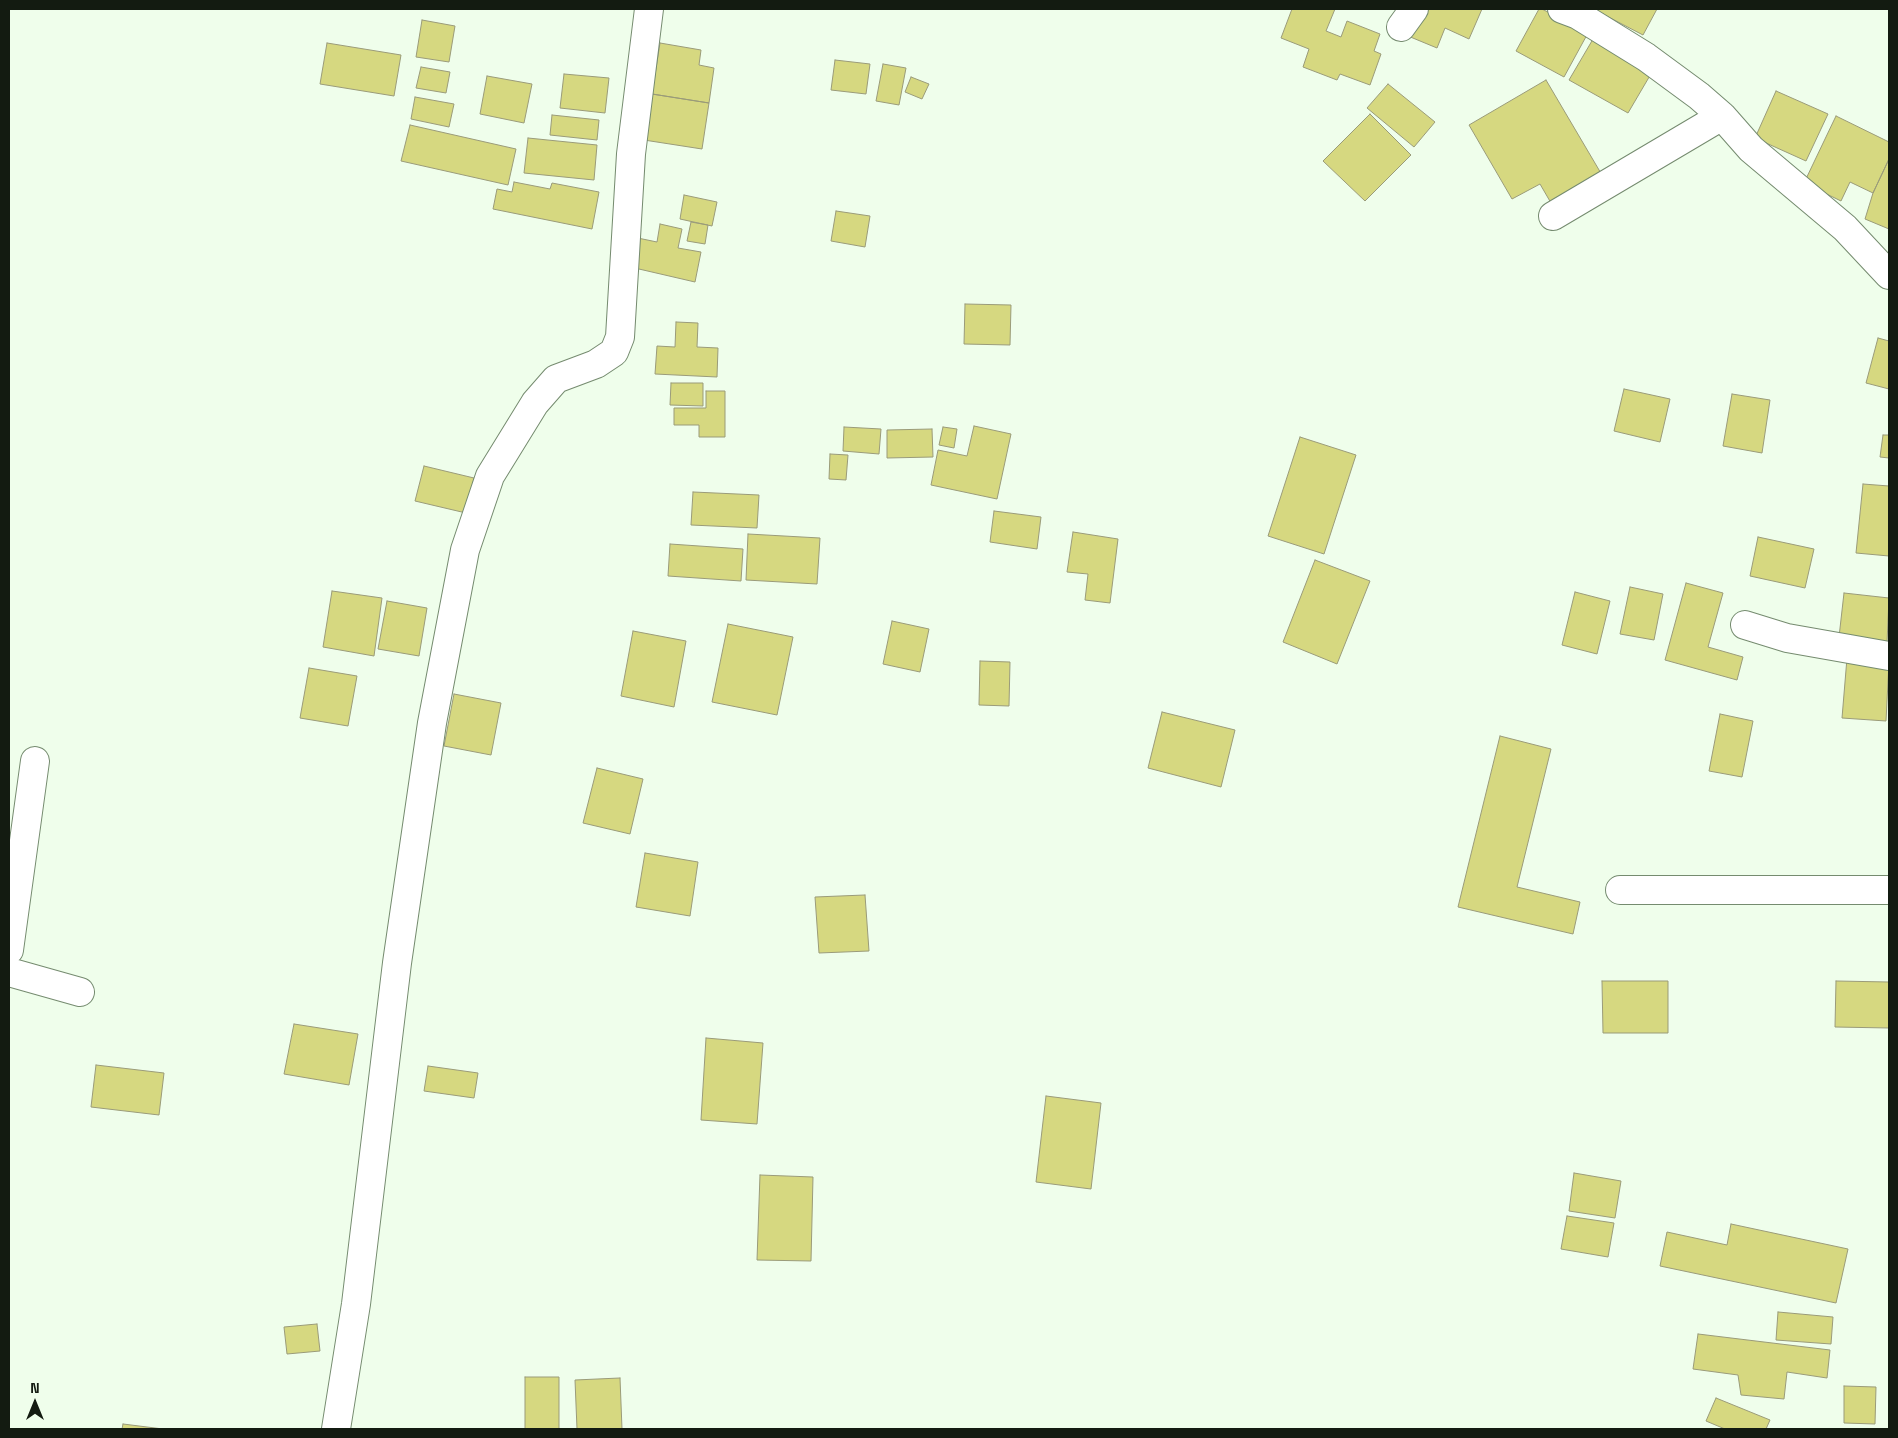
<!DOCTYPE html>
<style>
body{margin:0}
#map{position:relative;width:1898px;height:1438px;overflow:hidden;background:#effeeb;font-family:"Space Grotesk",sans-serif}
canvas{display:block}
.frame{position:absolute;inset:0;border:10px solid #131b11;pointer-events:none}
.north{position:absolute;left:10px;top:1378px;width:50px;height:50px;-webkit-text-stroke:4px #effeeb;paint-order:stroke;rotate:0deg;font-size:14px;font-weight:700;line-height:20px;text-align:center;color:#131b11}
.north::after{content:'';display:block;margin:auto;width:18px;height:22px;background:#131b11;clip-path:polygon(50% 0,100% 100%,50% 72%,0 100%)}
</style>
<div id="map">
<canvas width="1898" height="1438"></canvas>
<div class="frame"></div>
<div class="north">N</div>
</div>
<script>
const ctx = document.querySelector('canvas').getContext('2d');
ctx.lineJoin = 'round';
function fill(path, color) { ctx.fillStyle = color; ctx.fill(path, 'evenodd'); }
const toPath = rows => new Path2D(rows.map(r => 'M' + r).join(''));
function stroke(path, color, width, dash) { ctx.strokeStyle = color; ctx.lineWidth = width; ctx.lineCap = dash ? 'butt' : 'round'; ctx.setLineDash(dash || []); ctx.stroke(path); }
const building = toPath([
 [1292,9,1335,9,1326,31,1341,37,1347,21,1380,34,1374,51,1381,54,1370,85,1340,74,1337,80,1303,67,1309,49,1281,38,1292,9],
 [1420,9,1482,9,1469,39,1445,28,1437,48,1408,36,1420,9],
 [1539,9,1542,9,1588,33,1564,77,1516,51,1539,9],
 [1593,9,1657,9,1643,35,1593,9],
 [422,20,455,26,449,62,416,57,422,20],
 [1596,34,1655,67,1628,113,1569,80,1596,34],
 [327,43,401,55,394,96,320,84,327,43],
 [660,43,701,50,699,65,714,68,709,103,652,94,660,43],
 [835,60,870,64,866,94,831,90,835,60],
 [883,64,906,68,899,105,876,101,883,64],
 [421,67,450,72,446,93,416,88,421,67],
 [564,74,609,78,605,113,560,108,564,74],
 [487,76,532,84,524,123,480,114,487,76],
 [911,77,929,84,922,99,905,92,911,77],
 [1546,80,1602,175,1551,203,1540,184,1512,199,1469,125,1546,80],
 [1388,84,1435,122,1414,147,1367,108,1388,84],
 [1776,91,1828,114,1806,161,1755,138,1776,91],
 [652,94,709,103,702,149,644,140,652,94],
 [415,97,454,104,449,127,411,119,415,97],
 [1370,114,1411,155,1365,201,1323,161,1370,114],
 [552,115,599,120,597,140,550,135,552,115],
 [1836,116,1889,142,1889,159,1873,193,1850,182,1841,201,1804,183,1836,116],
 [410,125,516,149,508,185,401,161,410,125],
 [528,138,597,145,594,180,524,173,528,138],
 [1889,159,1889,229,1865,219,1873,193,1889,159],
 [514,182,550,189,552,183,599,192,592,229,493,209,497,189,512,192,514,182],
 [684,195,717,202,712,226,680,219,684,195],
 [836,211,870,216,865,247,831,241,836,211],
 [691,222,708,225,705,244,687,241,691,222],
 [660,224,682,229,678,248,701,252,695,282,626,266,633,237,657,242,660,224],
 [965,304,1011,305,1010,345,964,344,965,304],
 [676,322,698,323,697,347,718,348,717,377,655,374,657,346,675,347,676,322],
 [1878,338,1889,341,1889,389,1866,383,1878,338],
 [671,383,703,383,703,406,670,405,671,383],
 [1624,389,1670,399,1660,442,1614,431,1624,389],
 [706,391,725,391,725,437,699,437,699,425,674,425,674,408,706,408,706,391],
 [1732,394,1770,400,1762,453,1723,446,1732,394],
 [974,426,1011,434,997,499,931,485,938,450,967,456,974,426],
 [844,427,881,429,879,454,843,451,844,427],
 [943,427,957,429,954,448,939,445,943,427],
 [932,429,933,457,887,458,887,430,932,429],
 [1883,435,1889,435,1889,458,1880,457,1883,435],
 [1300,437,1356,455,1324,554,1268,536,1300,437],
 [830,454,848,455,846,480,829,479,830,454],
 [424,466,474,478,466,513,415,501,424,466],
 [1863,484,1889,486,1889,556,1856,553,1863,484],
 [693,492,759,495,757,528,691,525,693,492],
 [994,511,1041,517,1037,549,990,542,994,511],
 [1073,532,1118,539,1110,603,1085,600,1088,574,1067,572,1073,532],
 [748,534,820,538,817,584,746,580,748,534],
 [1758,537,1814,549,1805,588,1750,576,1758,537],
 [670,544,743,549,741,581,668,576,670,544],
 [1315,560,1370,581,1337,664,1283,642,1315,560],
 [1686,583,1723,593,1708,647,1743,657,1737,680,1665,660,1686,583],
 [1630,587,1663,594,1654,640,1620,634,1630,587],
 [332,591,382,598,374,656,323,647,332,591],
 [1575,592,1610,601,1597,654,1562,645,1575,592],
 [1844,593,1889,598,1887,643,1839,637,1844,593],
 [387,601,427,608,419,656,378,649,387,601],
 [892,621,929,629,920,672,883,664,892,621],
 [728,624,793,637,777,715,712,702,728,624],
 [633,631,686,641,674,707,621,696,633,631],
 [1847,658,1889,662,1886,721,1842,718,1847,658],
 [980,661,1010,662,1009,706,979,705,980,661],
 [309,668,357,676,348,726,300,718,309,668],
 [454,694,501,703,491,755,444,746,454,694],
 [1162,712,1235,730,1221,787,1148,768,1162,712],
 [1720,714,1753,721,1742,777,1709,771,1720,714],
 [1500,736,1551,749,1517,887,1580,902,1573,934,1458,907,1500,736],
 [597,768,643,779,630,834,583,823,597,768],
 [645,853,698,862,690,916,636,907,645,853],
 [865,895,869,951,819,953,815,897,865,895],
 [1602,981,1668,981,1668,1033,1603,1033,1602,981],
 [1836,981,1889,982,1889,1028,1835,1027,1836,981],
 [294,1024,358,1034,349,1085,284,1074,294,1024],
 [706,1038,763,1043,757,1124,701,1120,706,1038],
 [96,1065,164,1073,159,1115,91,1107,96,1065],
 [428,1066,478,1073,474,1098,424,1091,428,1066],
 [1046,1096,1101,1103,1091,1189,1036,1182,1046,1096],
 [1574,1173,1621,1181,1615,1218,1569,1211,1574,1173],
 [760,1175,813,1177,811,1261,757,1260,760,1175],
 [1567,1216,1614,1223,1608,1257,1561,1249,1567,1216],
 [1731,1224,1848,1249,1836,1303,1660,1266,1667,1232,1727,1245,1731,1224],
 [1778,1312,1833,1317,1831,1344,1776,1340,1778,1312],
 [317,1324,320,1351,287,1354,284,1327,317,1324],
 [1698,1334,1830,1350,1827,1378,1787,1372,1784,1399,1741,1395,1738,1375,1693,1369,1698,1334],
 [525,1377,559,1377,559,1429,525,1429,525,1377],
 [620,1378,622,1429,577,1429,575,1380,620,1378],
 [1844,1386,1876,1387,1875,1424,1844,1423,1844,1386],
 [1716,1398,1770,1420,1766,1429,1725,1429,1706,1421,1716,1398],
 [123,1424,163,1429,122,1429,123,1424]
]);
const street = toPath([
 [1562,9,1578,15,1646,57,1699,96,1722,116,1751,149,1845,228,1889,275],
 [1401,27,1414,9],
 [1553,216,1722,116],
 [1745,625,1787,638,1889,656],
 [1620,890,1889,890],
 [9,950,35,761],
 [9,972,80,992],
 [336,1429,356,1304,397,963,432,723,465,550,490,476,535,403,556,379,596,364,614,352,620,337,631,154,649,9]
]);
fill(building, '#d6d880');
stroke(building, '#9a9b79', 1);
stroke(street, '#758b6f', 30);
stroke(street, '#fff', 28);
</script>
